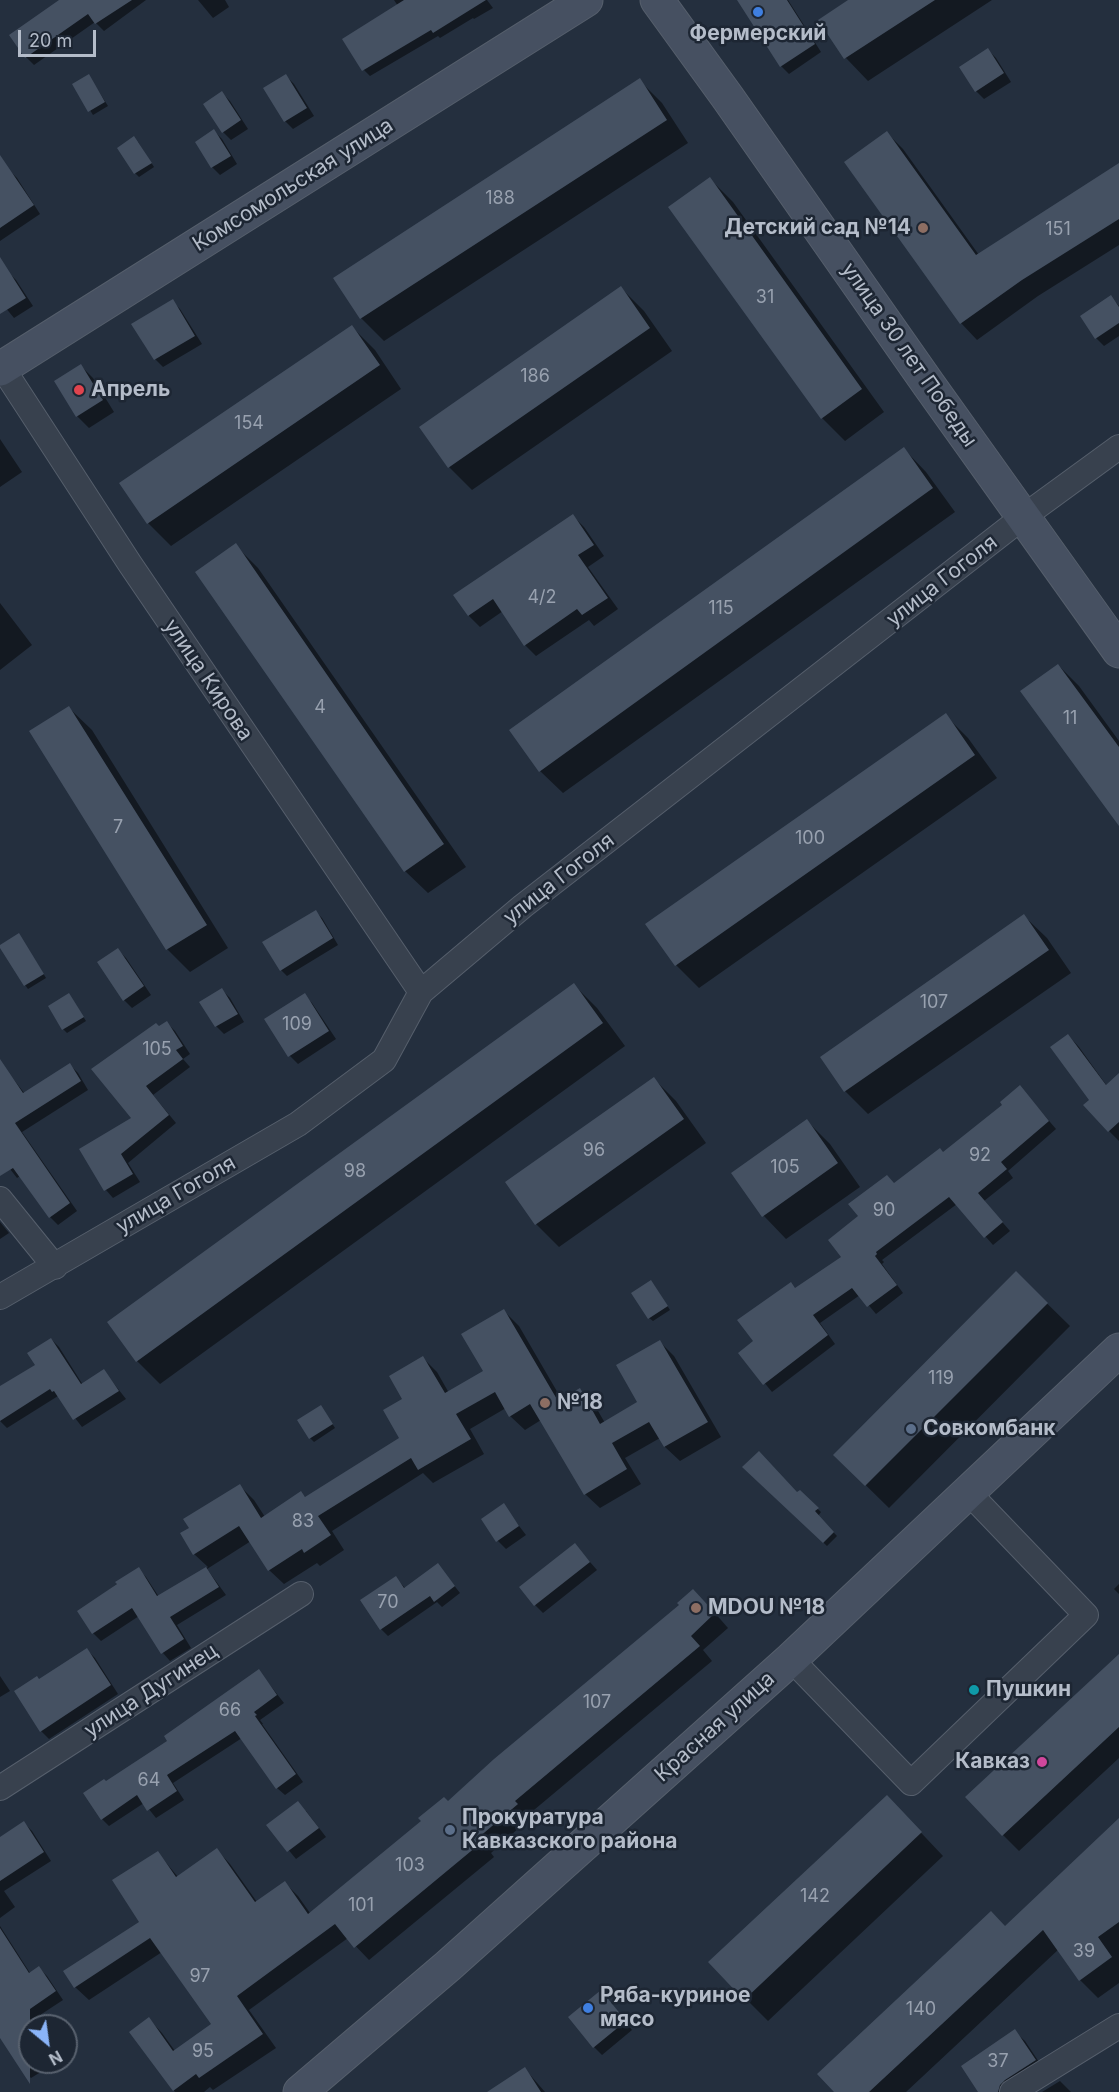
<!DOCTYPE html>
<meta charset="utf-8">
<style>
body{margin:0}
#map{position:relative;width:1119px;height:2092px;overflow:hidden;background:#242f3e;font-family:Inter,sans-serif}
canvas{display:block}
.north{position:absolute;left:18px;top:2014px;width:60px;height:60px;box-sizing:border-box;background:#1d2633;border:2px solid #59626f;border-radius:50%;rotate:151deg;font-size:16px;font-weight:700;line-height:24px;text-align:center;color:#b4bcc9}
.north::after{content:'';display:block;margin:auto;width:21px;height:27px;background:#8ab4f8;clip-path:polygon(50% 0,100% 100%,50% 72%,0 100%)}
.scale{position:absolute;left:18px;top:30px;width:78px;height:27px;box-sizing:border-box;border:3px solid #b4bcc9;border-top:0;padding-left:8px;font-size:18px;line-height:21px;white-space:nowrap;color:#b4bcc9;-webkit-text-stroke:4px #1d2633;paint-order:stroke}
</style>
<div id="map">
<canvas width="1119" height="2092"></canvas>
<div class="north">N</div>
<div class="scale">20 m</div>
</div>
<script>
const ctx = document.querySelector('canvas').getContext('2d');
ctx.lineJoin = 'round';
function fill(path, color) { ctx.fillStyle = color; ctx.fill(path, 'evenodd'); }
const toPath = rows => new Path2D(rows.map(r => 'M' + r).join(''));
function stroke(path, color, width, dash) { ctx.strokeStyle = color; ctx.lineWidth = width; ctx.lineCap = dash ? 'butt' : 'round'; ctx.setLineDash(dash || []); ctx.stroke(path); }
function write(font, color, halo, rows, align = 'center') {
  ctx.font = font + ' Inter,sans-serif'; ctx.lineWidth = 5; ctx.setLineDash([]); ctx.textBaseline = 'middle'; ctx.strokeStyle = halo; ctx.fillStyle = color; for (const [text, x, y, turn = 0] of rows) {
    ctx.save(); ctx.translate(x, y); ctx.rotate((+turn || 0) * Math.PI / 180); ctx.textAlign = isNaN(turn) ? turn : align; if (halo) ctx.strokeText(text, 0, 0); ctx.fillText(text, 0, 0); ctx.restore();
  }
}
const shadow = toPath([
 [61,0,146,0,104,31,95,22,34,65,26,57],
 [198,0,225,0,229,7,213,18],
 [394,0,487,0,493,8,474,19,473,18,440,38,438,36,370,76,364,70,344,39,398,6],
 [751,0,788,0,821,52,789,74,781,66],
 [851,0,992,0,868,81,846,58,820,20],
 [988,50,996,58,1011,82,984,99,976,91],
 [89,76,108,106,93,115,74,84],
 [286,76,294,84,314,116,293,129,285,121],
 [639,80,662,103,688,143,384,341,361,318,335,278],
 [222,93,230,101,248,129,231,140,223,132],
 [214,131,222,139,237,164,220,175,212,167],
 [887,133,903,149,979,255,1119,165,1119,245,1038,296,977,340,961,323,846,162],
 [138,142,154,167,139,177,135,173],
 [9,170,17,178,40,214,0,241,0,176],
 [710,179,733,202,884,412,845,441,822,418],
 [8,272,16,280,33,306,14,318,0,301,0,277],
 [621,288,644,311,672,351,472,490,449,467,421,427],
 [1111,297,1119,306,1119,336,1104,346,1096,338],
 [172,301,180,309,202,344,163,367,155,359],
 [352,327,375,350,401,389,171,546,148,523],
 [81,366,93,378,114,412,89,428,77,416],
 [0,439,22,472,0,487],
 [904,449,926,472,955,512,563,793,540,771],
 [573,516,584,527,604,556,588,567,618,609,594,626,589,620,536,656,525,645,503,611,480,627,469,616,455,596],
 [235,545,258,568,466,867,428,893,405,871],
 [0,603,32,645,0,670],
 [1058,665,1079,686,1119,741,1119,823],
 [69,708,92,730,228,948,190,972,167,949],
 [945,715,968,738,997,778,699,988,676,965],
 [316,912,322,918,338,945,287,976,281,970,264,942],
 [1024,916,1047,938,1071,973,868,1114,845,1091,822,1057],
 [22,939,46,978,28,989,25,985],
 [118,950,126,958,151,995,132,1008,124,1000],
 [574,985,597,1008,625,1046,160,1384,137,1361],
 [222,990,230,998,244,1022,224,1034,216,1026],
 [304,995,312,1003,336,1039,298,1064,290,1056,266,1019],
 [72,999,86,1021,67,1033,63,1029],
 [167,1023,175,1031,190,1054,183,1059,190,1067,153,1095,176,1123,128,1163,140,1182,113,1198,106,1190,134,1118,159,1028],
 [1068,1035,1079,1047,1107,1086,1119,1075,1119,1141,1109,1131,1091,1100],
 [70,1065,78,1073,88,1090,22,1132,77,1211,58,1225,50,1217,20,1176,17,1178,0,1156,0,1070,4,1067,25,1094],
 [654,1079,676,1101,706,1143,559,1247,536,1224,507,1183],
 [1027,1095,1056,1129,1008,1171,1013,1178,984,1201,1010,1231,993,1245,957,1204,882,1260,884,1262,882,1264,903,1293,876,1314,860,1295,820,1323,835,1344,772,1392,740,1353,755,1341,796,1290,843,1257,860,1217,895,1184,944,1154,1004,1105],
 [807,1121,830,1144,860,1187,786,1239,764,1216,733,1173],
 [0,1222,9,1233,0,1239],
 [1016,1273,1070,1326,889,1508,835,1455],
 [654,1285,670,1310,653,1321,649,1318],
 [504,1311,519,1326,562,1400,579,1390,594,1404,605,1423,640,1403,660,1342,674,1356,721,1437,680,1461,665,1447,660,1438,625,1458,641,1484,600,1508,585,1494,541,1420,525,1430,510,1416,506,1408,470,1429,484,1454,433,1483,423,1473,332,1531,344,1550,320,1566,317,1563,284,1584,269,1570,251,1541,207,1569,226,1595,177,1625,191,1648,170,1661,163,1653,139,1616,101,1641,93,1633,79,1611,138,1569,146,1577,159,1597,208,1567,194,1554,191,1528,240,1486,254,1500,265,1517,301,1493,306,1498,401,1438,404,1400,423,1358,437,1372,449,1393,485,1372],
 [51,1339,59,1347,83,1385,104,1371,126,1399,82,1427,58,1396,7,1428,0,1421,0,1388,37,1365],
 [324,1411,335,1428,314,1442,310,1438],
 [744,1467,797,1494,800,1492,821,1512,818,1516,837,1536,827,1546],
 [503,1505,526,1535,506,1549,498,1541,483,1519],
 [575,1545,597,1570,543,1613,535,1605],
 [438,1565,460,1593,442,1607,437,1602,388,1636,381,1629,396,1578,406,1589],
 [1119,1584,1119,1594,1114,1589],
 [707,1604,728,1628,703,1650,712,1661,528,1815,530,1818,491,1853,494,1857,369,1960,348,1938,249,2010,276,2048,213,2090,210,2087,204,2092,175,2092,131,2032,149,2019,162,2033,175,2051,213,2025,162,1952,89,2000,75,1987,141,1922,158,1853,178,1877,217,1850,230,1864,257,1902,285,1883,298,1896,310,1913,448,1803],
 [87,1650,95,1658,118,1694,49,1739,41,1731,39,1681],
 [259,1671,284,1703,260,1720,263,1724,262,1724,303,1782,285,1795,277,1788,242,1738,173,1783,184,1800,156,1818,144,1803,109,1826,102,1819,106,1783,169,1742],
 [1119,1674,1119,1758,1019,1851,1003,1835],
 [0,1676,10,1691,0,1697],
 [306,1811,326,1837,296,1859,268,1825],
 [909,1820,943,1856,768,2021,745,1998],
 [1119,1820,1119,1983,1098,1998,1080,1980,1059,1949,906,2092,836,2092],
 [24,1823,32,1831,51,1861,4,1891,15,1907,0,1918,0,1839],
 [0,1926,30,1973,39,1968,47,1976,63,2000,31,2021,34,2026,30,2026,30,2062,57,2062,31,2078,23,2070,0,2035],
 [609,2000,632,2030,602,2055,594,2047],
 [1014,2031,1025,2041,1045,2071,1015,2092,980,2092],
 [525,2069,545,2092,493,2092],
 [1060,2081,1071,2092,1042,2092]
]);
const building = toPath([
 [59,0,132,0,95,24,88,14,25,58,9,35],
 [404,0,486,0,433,33,431,30,362,71,342,39],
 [737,0,787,0,815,44,780,67],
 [848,0,935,0,844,59,818,20],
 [988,48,1004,73,975,92,959,67],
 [89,74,105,102,88,112,72,84],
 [286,74,307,108,284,122,263,88],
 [640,78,667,120,360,319,333,278],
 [222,91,241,120,222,133,203,104],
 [214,129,231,156,211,168,195,142],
 [887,131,976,255,1119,163,1119,219,1022,280,960,324,844,162],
 [134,136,152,163,134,174,117,148],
 [0,155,34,205,0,228],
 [710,177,862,389,821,419,668,207],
 [0,257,26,298,0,314],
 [621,286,650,328,448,468,419,427],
 [1111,295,1119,307,1119,323,1095,339,1080,316],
 [173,299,195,336,154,360,131,324],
 [352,325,380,365,147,524,119,483],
 [81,364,103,400,76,417,54,381],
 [904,447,933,488,539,772,509,730],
 [573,514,594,545,578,555,608,598,582,615,577,609,524,646,493,599,468,616,453,595],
 [236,543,444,844,404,872,195,572],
 [1058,664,1119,747,1119,826,1020,691],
 [69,706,207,925,166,950,29,731],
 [946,713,975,755,675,966,645,924],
 [316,910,333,938,280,971,262,942],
 [1024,914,1049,950,844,1092,820,1057],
 [19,933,44,974,24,986,0,948,0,945],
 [118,948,144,986,123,1001,97,962],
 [574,983,603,1023,136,1362,107,1322],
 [222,988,238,1014,215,1027,199,1002],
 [69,993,84,1017,62,1030,48,1006],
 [305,993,329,1031,288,1057,264,1019],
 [167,1021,183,1046,176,1050,183,1059,146,1086,169,1115,121,1154,133,1174,104,1191,79,1149,131,1118,91,1069,156,1023,159,1026],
 [1068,1034,1106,1085,1119,1073,1119,1122,1108,1132,1083,1105,1089,1100,1050,1047],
 [0,1059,23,1093,70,1063,81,1081,15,1123,70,1203,49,1218,13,1168,0,1176],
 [654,1077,684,1119,535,1225,505,1182],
 [1020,1085,1049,1121,1001,1162,1007,1169,978,1193,1003,1222,984,1238,949,1197,876,1252,877,1254,875,1256,897,1285,867,1307,852,1288,813,1315,828,1335,763,1385,738,1353,753,1341,737,1320,791,1282,795,1288,841,1257,828,1240,858,1216,848,1204,887,1175,894,1183,940,1148,943,1152,1002,1105,1000,1102],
 [807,1119,838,1163,762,1217,731,1173],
 [1016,1271,1048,1303,865,1486,833,1455],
 [651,1280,668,1306,648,1319,631,1293],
 [504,1309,558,1401,580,1388,600,1424,637,1402,616,1365,660,1340,708,1422,664,1447,649,1422,612,1443,627,1469,584,1495,530,1404,509,1417,495,1392,456,1414,471,1439,418,1470,411,1458,318,1516,331,1535,304,1553,302,1549,268,1571,239,1526,193,1555,180,1533,189,1528,183,1519,240,1484,261,1518,301,1491,305,1497,399,1438,383,1410,402,1399,389,1376,423,1356,445,1393,483,1371,461,1334],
 [51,1338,81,1384,104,1369,119,1391,73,1420,54,1391,52,1392,50,1389,0,1421,0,1386,35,1365,27,1353],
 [321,1405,333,1424,309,1439,297,1420],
 [759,1451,797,1492,800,1490,819,1508,815,1511,834,1532,823,1543,742,1467],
 [504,1503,519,1526,496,1542,481,1519],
 [575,1543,590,1562,534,1606,519,1587],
 [438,1563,455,1586,434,1602,430,1596,380,1630,360,1600,396,1576,404,1588],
 [139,1567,157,1596,206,1567,219,1587,170,1617,184,1639,161,1654,132,1608,92,1634,77,1611,117,1584,115,1582],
 [693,1589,715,1613,691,1636,700,1646,515,1801,518,1804,478,1838,482,1842,354,1948,335,1924,237,1996,263,2034,199,2078,196,2074,173,2091,129,2032,149,2017,173,2051,211,2024,150,1938,74,1988,63,1971,139,1922,112,1880,158,1851,176,1877,217,1848,255,1902,285,1881,308,1914,421,1821,418,1818,444,1797,448,1801,494,1759,679,1605,677,1603],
 [87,1648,111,1685,40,1732,14,1691,37,1676,39,1679],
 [1119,1654,1119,1727,1002,1836,965,1797],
 [259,1669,277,1695,254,1712,257,1715,255,1716,296,1774,276,1789,235,1731,167,1775,177,1791,147,1811,137,1795,101,1820,83,1793,104,1779,106,1781,167,1741,164,1736],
 [887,1795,922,1832,744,2000,708,1962],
 [298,1801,319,1828,287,1852,266,1825],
 [1119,1818,1119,1922,1098,1937,1112,1957,1079,1981,1043,1930,869,2092,834,2092,817,2074,991,1911,1005,1926],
 [24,1821,44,1852,0,1881,0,1837],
 [0,1928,29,1973,39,1966,56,1991,30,2009,30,2084,0,2038],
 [601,1990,626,2021,593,2048,568,2017],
 [1015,2029,1036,2060,1005,2080,1000,2085,998,2092,978,2092,961,2066],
 [525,2067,541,2092,487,2092]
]);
const street = toPath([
 [0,364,130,564,421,992],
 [0,1199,55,1267],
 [0,1297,298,1124,384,1060,421,992,523,906,1023,517,1119,447],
 [791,1659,911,1783,1086,1615,968,1492],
 [0,1788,301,1594],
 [1012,2092,1119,2026]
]);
const secondary = toPath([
 [657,0,728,98,929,385,1119,651],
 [0,369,586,0],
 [300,2092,448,1966,791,1659,1119,1350]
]);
const markers = [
 [758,12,6,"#3f7fe0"],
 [923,228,6,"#8d6e63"],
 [79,390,6,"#e0444e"],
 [545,1403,6,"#8d6e63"],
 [911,1429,6,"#5c6f8a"],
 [696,1608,6,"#8d6e63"],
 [974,1690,6,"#0f9aa8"],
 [1042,1762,6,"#d1479c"],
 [450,1830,6,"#5c6f8a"],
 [588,2008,6,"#3f7fe0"]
];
const numberNames = [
 ["188",500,199],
 ["151",1058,230],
 ["31",765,298],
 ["186",535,377],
 ["154",249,424],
 ["4/2",542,598],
 ["115",721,609],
 ["4",320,708],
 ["11",1070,719],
 ["7",118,828],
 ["100",810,839],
 ["107",934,1003],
 ["109",297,1025],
 ["105",157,1050],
 ["96",594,1151],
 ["92",980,1156],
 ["105",785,1168],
 ["98",355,1172],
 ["90",884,1211],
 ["119",941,1379],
 ["83",303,1522],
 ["70",388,1603],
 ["107",597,1703],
 ["66",230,1711],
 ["64",149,1781],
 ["103",410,1866],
 ["142",815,1897],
 ["101",361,1906],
 ["39",1084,1952],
 ["97",200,1977],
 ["140",921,2010],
 ["95",203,2052],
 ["37",998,2062]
];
const poiNames = [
 ["Фермерский",758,34,"center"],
 ["Детский сад №14",911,228,"right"],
 ["Апрель",91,390],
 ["№18",557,1403],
 ["Совкомбанк",923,1429],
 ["MDOU №18",708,1608],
 ["Пушкин",986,1690],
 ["Кавказ",1030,1762,"right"],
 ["Прокуратура",462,1818],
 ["Кавказского района",462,1842],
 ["Ряба-куриное",600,1996],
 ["мясо",600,2020]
];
const streetNames = [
 ["Комсомольская улица",293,185,-32],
 ["улица 30 лет Победы",909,355,55],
 ["улица Гоголя",942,581,-38],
 ["улица Кирова",208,680,56],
 ["улица Гоголя",559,879,-38],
 ["улица Гоголя",176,1195,-30],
 ["улица Дугинец",151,1691,-33],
 ["Красная улица",715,1727,-42]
];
fill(shadow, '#0007');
fill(building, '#455162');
stroke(street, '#565f6c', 26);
stroke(secondary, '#565f6c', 35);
stroke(street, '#38414e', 24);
stroke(secondary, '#465061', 33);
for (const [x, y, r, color] of markers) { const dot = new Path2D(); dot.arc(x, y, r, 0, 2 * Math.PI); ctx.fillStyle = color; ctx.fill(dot); stroke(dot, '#1d2633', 2); }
write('18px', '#98a1af', null, numberNames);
write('bold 21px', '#b4bcc9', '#1d2633', poiNames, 'left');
write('21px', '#b4bcc9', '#1d2633', streetNames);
</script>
